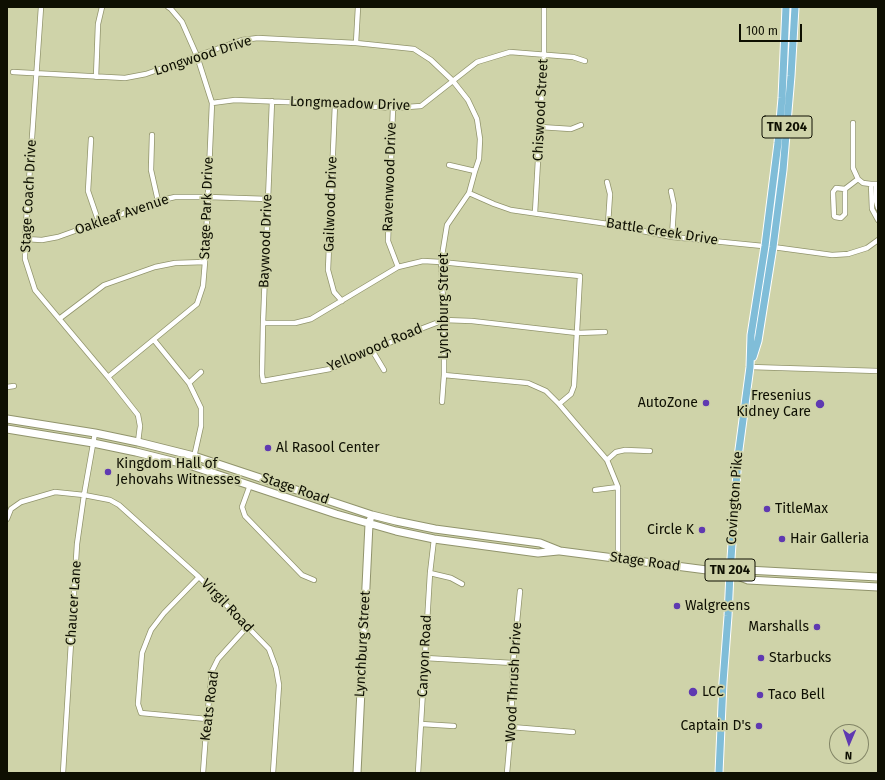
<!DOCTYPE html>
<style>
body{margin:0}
#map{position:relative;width:885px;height:780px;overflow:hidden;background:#cfd3a9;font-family:"Fira Sans",sans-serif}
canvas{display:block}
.frame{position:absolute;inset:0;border:8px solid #0e0f02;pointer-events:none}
.north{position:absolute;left:829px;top:724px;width:40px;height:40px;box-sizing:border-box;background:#cfd3a9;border:1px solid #828566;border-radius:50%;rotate:182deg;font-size:11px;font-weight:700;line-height:16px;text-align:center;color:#0e0f02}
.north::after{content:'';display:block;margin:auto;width:14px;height:18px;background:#5f39b1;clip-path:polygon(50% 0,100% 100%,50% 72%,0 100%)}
.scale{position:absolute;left:739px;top:24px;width:63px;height:18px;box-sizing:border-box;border:2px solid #0e0f02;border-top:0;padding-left:5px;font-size:12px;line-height:14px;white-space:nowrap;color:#0e0f02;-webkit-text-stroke:3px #cfd3a9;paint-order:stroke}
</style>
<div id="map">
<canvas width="885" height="780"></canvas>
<div class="frame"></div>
<div class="north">N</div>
<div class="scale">100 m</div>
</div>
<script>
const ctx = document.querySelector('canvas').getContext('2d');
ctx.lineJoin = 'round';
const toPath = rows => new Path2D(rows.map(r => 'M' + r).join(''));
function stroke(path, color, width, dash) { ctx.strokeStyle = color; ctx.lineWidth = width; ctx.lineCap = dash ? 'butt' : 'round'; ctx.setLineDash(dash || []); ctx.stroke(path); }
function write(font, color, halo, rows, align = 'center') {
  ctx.font = font + ' "Fira Sans",sans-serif'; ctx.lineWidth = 3.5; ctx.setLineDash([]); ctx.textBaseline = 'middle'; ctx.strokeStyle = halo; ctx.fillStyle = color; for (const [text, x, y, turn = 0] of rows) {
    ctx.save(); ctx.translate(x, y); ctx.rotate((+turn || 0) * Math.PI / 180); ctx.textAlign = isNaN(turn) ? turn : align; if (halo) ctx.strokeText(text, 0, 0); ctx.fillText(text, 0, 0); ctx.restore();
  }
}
const street = toPath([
 [41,7,25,239,25,259,35,290,108,377,138,415,140,426,138,442],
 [356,43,358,7],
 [13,72,125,78,146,74,242,40,258,38,356,43,414,49,431,60,453,81,468,100,477,119,480,139,479,159,475,171,469,193,447,225,441,262,444,320,444,375,442,402],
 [96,77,98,24,102,7],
 [272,101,263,323,262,374,263,381,330,369,423,328,444,320,472,321,577,333,605,332],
 [212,103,235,100,335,104,393,108,421,106,477,62,510,52,573,57,585,61],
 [335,104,328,270,334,292,342,301],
 [393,108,388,241,398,267],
 [853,123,853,168,858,179,863,183,871,184,878,184],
 [540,127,571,129,581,125],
 [152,135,151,170,158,201],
 [91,139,88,191,99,223],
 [449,165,475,171],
 [607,182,610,194,608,224],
 [871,184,872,209,878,220],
 [876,185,876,201,878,208],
 [845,189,836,188,833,192,834,216,835,217,841,218,845,214,845,189,858,179],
 [671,191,674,205,672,237],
 [469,193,494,204,511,210,608,224,672,237,773,247,832,255,848,254,867,248,878,240],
 [535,213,544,54,544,7],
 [25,239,42,240,58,237,158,201,175,197,208,197,268,199],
 [59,319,104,285,155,267,175,263,205,262],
 [263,323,295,323,311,319,398,267,423,261,441,262,580,276,574,386,571,394,559,404],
 [154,340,189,383,201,408,201,426,192,466],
 [372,350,384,370],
 [750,367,878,371],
 [444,375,528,383,546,391,559,404,607,460,618,487,618,559],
 [108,377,197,304,203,286,205,262,212,103,197,56,182,22,171,9,168,7],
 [189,383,201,372],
 [7,387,14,386],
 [607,460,616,452,625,450,650,451],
 [250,485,242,507,245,516,302,575,314,580],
 [595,490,618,487],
 [7,519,11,509,21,502,55,492,84,495,110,500,119,505,199,577,269,649,276,668,279,685,273,773],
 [430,573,451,578,462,584],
 [199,577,164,613,151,630,142,653,138,704,141,713,207,719],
 [425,658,513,663],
 [421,724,454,726],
 [511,727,573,732],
 [63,773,77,544,84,495,95,433],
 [203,773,207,719,212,671,218,659,247,627],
 [418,773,430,573,434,539],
 [507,773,511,727,513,663,520,591]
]);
const secondary = toPath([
 [7,419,95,433,138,442,194,456,372,515,396,521,435,529,540,543,560,551,730,573,748,580,878,587],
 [7,429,93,443,136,452,192,466,336,514,396,531,434,539,538,553,558,551],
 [730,573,747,570,878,577],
 [357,773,369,524,370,520]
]);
const primary = toPath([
 [753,357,758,341,773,247,783,170,791,76,795,7],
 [719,773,723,682,728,616,730,573,738,457,750,367,751,335,765,246,778,143,782,98,786,7]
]);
const markers = [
 [706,403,4,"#5f39b1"],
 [820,404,5,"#5f39b1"],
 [268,448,4,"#5f39b1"],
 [108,472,4,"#5f39b1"],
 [767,509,4,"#5f39b1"],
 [702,530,4,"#5f39b1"],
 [782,539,4,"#5f39b1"],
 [677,606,4,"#5f39b1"],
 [817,627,4,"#5f39b1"],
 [761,658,4,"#5f39b1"],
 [693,692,5,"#5f39b1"],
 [760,695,4,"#5f39b1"],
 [759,726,4,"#5f39b1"]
];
const shields = [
 [787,127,50],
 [730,570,50]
];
const shieldNames = [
 ["TN 204",787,127],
 ["TN 204",730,570]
];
const streetNames = [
 ["Longwood Drive",203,56,-18],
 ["Longmeadow Drive",350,104,2],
 ["Chiswood Street",541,110,-87],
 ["Ravenwood Drive",390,177,-88],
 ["Stage Coach Drive",29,196,-87],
 ["Gailwood Drive",331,204,-88],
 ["Stage Park Drive",207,208,-88],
 ["Oakleaf Avenue",122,215,-19],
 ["Battle Creek Drive",662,232,9],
 ["Baywood Drive",266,241,-88],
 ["Lynchburg Street",444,306,-90],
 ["Yellowood Road",375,348,-23],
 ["Stage Road",295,489,19],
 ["Covington Pike",735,498,-86],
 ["Stage Road",645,562,8],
 ["Chaucer Lane",74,603,-86],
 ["Virgil Road",227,606,46],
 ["Lynchburg Street",363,644,-87],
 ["Canyon Road",425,656,-87],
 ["Wood Thrush Drive",514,682,-87],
 ["Keats Road",210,706,-83]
];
const poiNames = [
 ["Fresenius",811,396,"right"],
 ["Kidney Care",811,412,"right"],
 ["AutoZone",698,403,"right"],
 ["Al Rasool Center",276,448],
 ["Kingdom Hall of",116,464],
 ["Jehovahs Witnesses",116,480],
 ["TitleMax",775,509],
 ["Circle K",694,530,"right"],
 ["Hair Galleria",790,539],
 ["Walgreens",685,606],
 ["Marshalls",809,627,"right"],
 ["Starbucks",769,658],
 ["LCC",702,692],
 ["Taco Bell",768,695],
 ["Captain D's",751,726,"right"]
];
stroke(street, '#91946c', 6);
stroke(secondary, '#91946c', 9);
stroke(primary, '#fff', 9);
stroke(street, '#fff', 4.5);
stroke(secondary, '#fff', 7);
stroke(primary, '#80bdd8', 7);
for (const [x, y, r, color] of markers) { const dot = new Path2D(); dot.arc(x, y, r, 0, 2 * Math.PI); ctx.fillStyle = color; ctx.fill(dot); stroke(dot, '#cfd3a9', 1.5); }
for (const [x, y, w] of shields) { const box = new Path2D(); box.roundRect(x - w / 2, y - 11, w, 22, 3); ctx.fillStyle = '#cfd3a9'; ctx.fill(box); stroke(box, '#0e0f02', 1); }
write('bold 13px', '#0e0f02', null, shieldNames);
write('14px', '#0e0f02', '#cfd3a9', streetNames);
write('14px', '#0e0f02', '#cfd3a9', poiNames, 'left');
</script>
